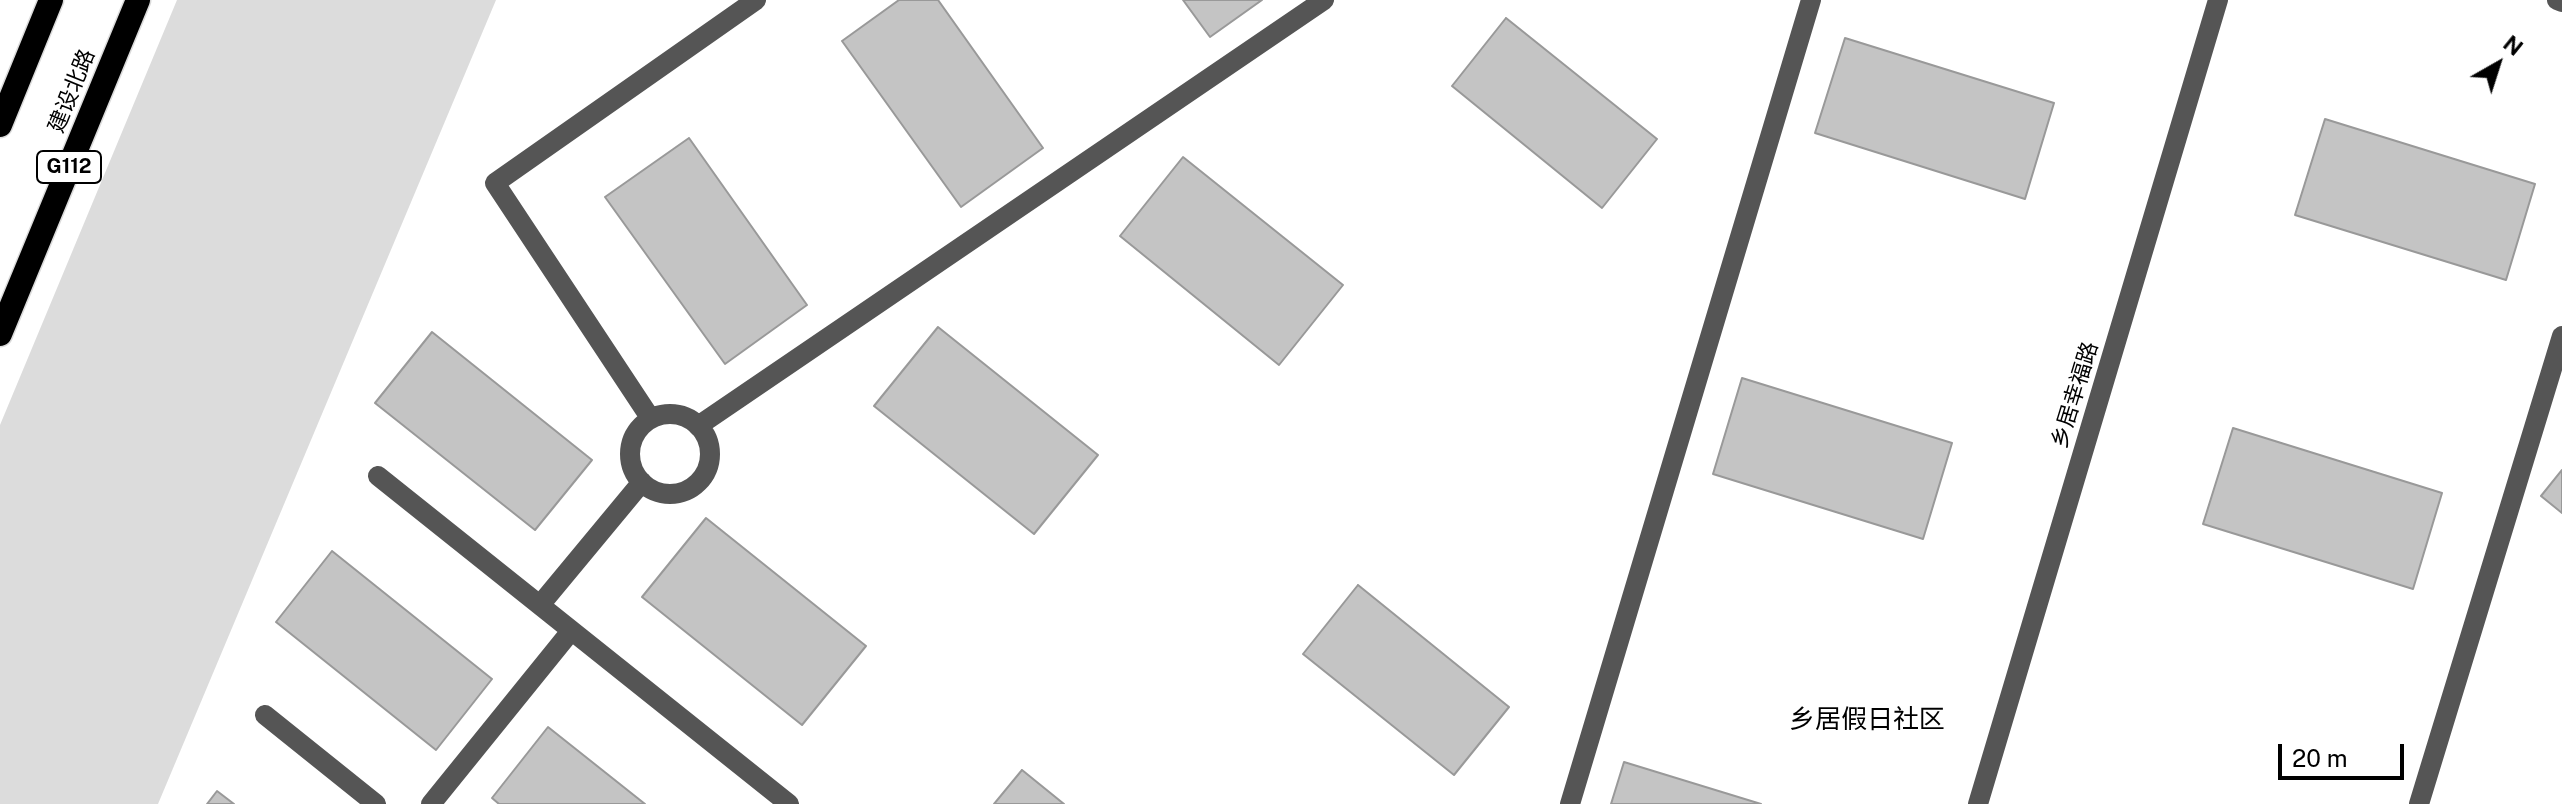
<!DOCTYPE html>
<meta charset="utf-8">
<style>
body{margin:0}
#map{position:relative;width:2562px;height:804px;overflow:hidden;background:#fff;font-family:"Public Sans",sans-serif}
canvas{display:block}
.north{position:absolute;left:2458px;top:24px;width:80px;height:80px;-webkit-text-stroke:6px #fff;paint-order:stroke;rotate:39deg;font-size:22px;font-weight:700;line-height:32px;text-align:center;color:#000}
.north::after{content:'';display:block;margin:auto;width:28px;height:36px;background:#000;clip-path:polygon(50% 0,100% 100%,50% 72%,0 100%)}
.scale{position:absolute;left:2278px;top:744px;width:126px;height:36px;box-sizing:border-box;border:4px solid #000;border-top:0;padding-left:10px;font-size:24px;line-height:28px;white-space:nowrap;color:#000;-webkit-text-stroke:6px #fff;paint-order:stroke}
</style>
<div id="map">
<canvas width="2562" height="804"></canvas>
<div class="north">N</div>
<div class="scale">20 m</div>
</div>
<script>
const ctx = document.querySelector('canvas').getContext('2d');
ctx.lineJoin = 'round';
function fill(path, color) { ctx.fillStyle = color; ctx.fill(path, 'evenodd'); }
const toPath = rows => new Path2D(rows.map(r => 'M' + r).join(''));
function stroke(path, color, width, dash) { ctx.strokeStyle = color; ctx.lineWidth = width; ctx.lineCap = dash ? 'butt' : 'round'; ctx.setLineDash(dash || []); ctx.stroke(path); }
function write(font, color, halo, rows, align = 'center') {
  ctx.font = font + ' "Public Sans","Noto Sans SC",sans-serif'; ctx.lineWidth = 7; ctx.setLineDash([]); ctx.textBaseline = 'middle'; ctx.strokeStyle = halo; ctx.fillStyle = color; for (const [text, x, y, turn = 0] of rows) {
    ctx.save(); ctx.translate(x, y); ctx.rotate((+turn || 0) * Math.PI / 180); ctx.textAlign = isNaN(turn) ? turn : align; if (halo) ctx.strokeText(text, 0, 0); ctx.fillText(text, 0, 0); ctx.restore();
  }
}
const green = toPath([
 [177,0,496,0,158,804,0,804,0,425]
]);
const building = toPath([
 [899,0,938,0,1043,148,961,207,842,41,899,0],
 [1183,0,1262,0,1210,37,1183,0],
 [1506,18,1657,139,1602,208,1452,86,1506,18],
 [1845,38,2054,103,2025,199,1815,133,1845,38],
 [2325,119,2535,184,2506,280,2295,215,2325,119],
 [689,138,807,305,725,364,605,197,689,138],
 [1183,157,1343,285,1279,365,1120,236,1183,157],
 [938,327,1098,455,1034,534,874,406,938,327],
 [432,332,592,460,535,530,375,403,432,332],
 [1742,378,1952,443,1923,539,1713,474,1742,378],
 [2233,428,2442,493,2413,589,2203,524,2233,428],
 [2562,470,2562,513,2541,496,2562,470],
 [706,518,866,646,802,725,642,597,706,518],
 [332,551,492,679,436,750,276,622,332,551],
 [1358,585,1509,707,1454,775,1303,654,1358,585],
 [548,727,645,804,499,804,492,798,548,727],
 [1624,762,1761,804,1611,804,1624,762],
 [1022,770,1064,804,994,804,1022,770],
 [217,791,234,804,207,804,217,791]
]);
const minor = toPath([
 [2557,0,2562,2],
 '630 454a40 40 0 1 1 80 0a40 40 0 1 1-80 0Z',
 [651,419,495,183,756,0],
 [698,426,1324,0],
 [378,476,789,804],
 [540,605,642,482],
 [265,715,376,804],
 [431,804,571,631],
 [1570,804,1811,0],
 [1978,804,2218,0],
 [2419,804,2562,336]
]);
const highway = toPath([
 [0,125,51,0],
 [0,334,138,0]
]);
const shields = [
 [69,167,64]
];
const shieldNames = [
 ["G112",69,167]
];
const streetNames = [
 ["建设北路",72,91,-68],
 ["乡居幸福路",2075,395,-73]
];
const quarterNames = [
 ["乡居假日社区",1867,720]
];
fill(green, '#dcdcdc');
fill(building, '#c4c4c4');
stroke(building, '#999', 2);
stroke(highway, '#dbdbdb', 27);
stroke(minor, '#555', 20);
stroke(highway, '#000', 24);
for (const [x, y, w] of shields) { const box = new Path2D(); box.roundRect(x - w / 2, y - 16, w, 32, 6); ctx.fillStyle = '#fff'; ctx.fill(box); stroke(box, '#000', 2); }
write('bold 20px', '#000', null, shieldNames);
write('22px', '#000', '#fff', streetNames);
write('26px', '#000', '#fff', quarterNames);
</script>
